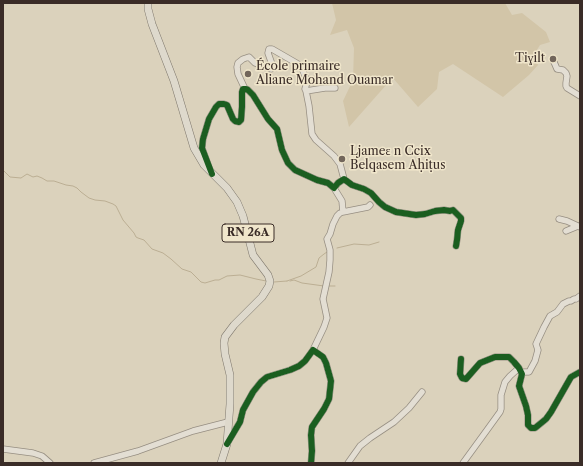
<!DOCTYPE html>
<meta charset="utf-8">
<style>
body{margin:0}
#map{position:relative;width:583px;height:466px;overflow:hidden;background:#dbd2bc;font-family:"Libre Caslon Text",serif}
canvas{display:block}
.frame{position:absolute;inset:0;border:4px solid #3a2c27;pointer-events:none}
</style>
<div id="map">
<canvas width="583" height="466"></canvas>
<div class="frame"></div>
</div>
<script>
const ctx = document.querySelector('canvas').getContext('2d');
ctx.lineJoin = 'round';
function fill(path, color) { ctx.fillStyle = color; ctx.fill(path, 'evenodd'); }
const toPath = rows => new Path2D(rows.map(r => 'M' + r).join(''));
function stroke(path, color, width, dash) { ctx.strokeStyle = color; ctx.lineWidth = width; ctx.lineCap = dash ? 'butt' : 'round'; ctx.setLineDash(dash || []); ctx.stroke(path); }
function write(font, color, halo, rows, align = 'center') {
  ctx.font = font + ' "Libre Caslon Text",serif'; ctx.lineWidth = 3; ctx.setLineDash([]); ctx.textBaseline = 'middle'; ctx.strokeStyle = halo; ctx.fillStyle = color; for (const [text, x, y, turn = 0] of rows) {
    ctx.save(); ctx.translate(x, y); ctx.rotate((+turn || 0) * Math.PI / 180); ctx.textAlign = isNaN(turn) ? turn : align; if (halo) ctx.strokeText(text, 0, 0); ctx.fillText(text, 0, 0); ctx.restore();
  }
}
const green = toPath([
 [332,3,505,3,512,15,522,13,546,32,550,42,540,45,535,53,538,65,529,75,503,97,453,64,439,72,437,89,418,107,392,77,387,84,349,127,343,101,353,80,354,48,347,30,330,35,336,20]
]);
const stream = toPath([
 [3,170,10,177,21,178,27,174,33,177,37,176,42,178,47,181,54,181,66,185,73,186,77,188,81,192,89,198,95,200,105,201,113,204,116,206,123,220,134,233,136,237,138,238,144,240,152,249,163,253,171,259,182,269,191,272,201,282,205,283,215,280,219,280,227,276,240,275,256,279,266,281],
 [337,248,354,244,369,245,379,242],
 [287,281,301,276,316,267,319,258,324,254,327,252],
 [290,281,294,280,302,283,324,286],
 [274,282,287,281],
 [328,286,335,286]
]);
const minor = toPath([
 [554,62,557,69,563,70,566,73,567,76,566,83,566,86,567,88,580,96],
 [245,89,238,74,237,67,238,63,243,59,249,57,255,63,271,69,273,67,268,53,269,49,272,49,298,64,302,68,307,82,305,89,306,91,309,106,312,134,316,140,334,156,340,164,344,179],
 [306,91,325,88,335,88],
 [210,170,202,148,203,139,209,119,216,107,219,104,224,104,227,105,233,119,235,121,239,122,241,120,242,107,242,92,243,89,246,89,248,90,253,95,268,119,277,129,282,150,288,163,295,170,317,180,328,183,334,188,338,183,344,179,352,185,364,189,371,193,379,202,385,207,396,212,416,215,425,214,435,211,444,210,450,211,453,210,461,218,461,221,458,230,457,240,456,246],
 [343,212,368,207,370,205],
 [559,219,567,221,580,227],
 [566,231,578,226],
 [313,350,324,327,327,318,323,299,329,272,330,260,330,250,327,239,330,234,333,224,337,216,340,213,343,212,342,201,334,188],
 [461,359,460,374,462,378,466,379,480,363,495,357,509,357,514,362,519,368,522,374,519,386,526,406,528,415,528,425,531,428,535,428,546,419,551,412,571,377,580,372],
 [522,374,524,372,529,372,535,361,538,350,536,344,544,327,550,316,557,312,563,304,569,301,571,301,574,299,576,299,580,296],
 [228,442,240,422,243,410,253,392,261,382,267,377,290,370,299,366,305,361,313,350,323,357,326,363,331,381,329,399,324,409,312,427,311,435,312,451,311,463],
 [3,449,33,453,42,456,50,463],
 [94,463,138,451,193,431,228,422],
 [348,463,360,446,370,438,394,422,409,408,422,392],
 [463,463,487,430,500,412,501,409,501,395,505,382,510,376,519,368]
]);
const major = toPath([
 [148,3,148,9,152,24,174,81,194,148,204,165,227,188,237,202,243,216,253,255,268,275,270,281,269,286,262,297,234,325,225,337,224,343,225,354,230,375,230,404,227,444,221,463]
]);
const cycleway = toPath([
 [212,174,202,148,203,139,209,119,216,107,219,104,224,104,227,105,233,119,235,121,239,122,241,120,242,107,242,92,243,89,246,89,248,90,253,95,268,119,277,129,282,150,288,163,295,170,317,180,328,183,334,188,338,183,344,179,352,185,364,189,371,193,379,202,385,207,396,212,416,215,425,214,435,211,444,210,450,211,453,210,461,218,461,221,458,230,457,240,456,246],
 [461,359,460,374,462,378,466,379,480,363,495,357,509,357,514,362,519,368,522,374,519,386,526,406,528,415,528,425,531,428,535,428,546,419,551,412,571,377,580,372],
 [227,444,240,422,243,410,253,392,261,382,267,377,290,370,299,366,305,361,313,350,323,357,326,363,331,381,329,399,324,409,312,427,311,435,312,451,311,463]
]);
const markers = [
 [553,59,4,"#72665b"],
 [248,74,4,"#72665b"],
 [342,159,4,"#72665b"]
];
const shields = [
 [248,233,52]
];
const shieldNames = [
 ["RN 26A",248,233]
];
const poiNames = [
 ["Tiɣilt",545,59,"right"],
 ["École primaire",256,67],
 ["Aliane Mohand Ouamar",256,81],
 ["Ljameɛ n Ccix",350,152],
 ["Belqasem Aḥiṭus",350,166]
];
fill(green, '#d2c5a8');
stroke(stream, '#bbae93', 1);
stroke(minor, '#968e82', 7);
stroke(major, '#7f786d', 8);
stroke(minor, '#e3ded3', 5.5);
stroke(major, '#ded9cc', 7);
stroke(cycleway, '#1b5e20', 6);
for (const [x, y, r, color] of markers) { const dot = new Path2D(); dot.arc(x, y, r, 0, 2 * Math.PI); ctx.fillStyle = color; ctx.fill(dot); stroke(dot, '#f0e6cb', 1.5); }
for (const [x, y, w] of shields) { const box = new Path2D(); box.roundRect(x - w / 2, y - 9, w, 18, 3); ctx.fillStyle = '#f0e6cb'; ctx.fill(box); stroke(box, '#3a2c27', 1); }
write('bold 11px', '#3a2c27', null, shieldNames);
write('12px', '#3a2c27', '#f0e6cb', poiNames, 'left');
</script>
